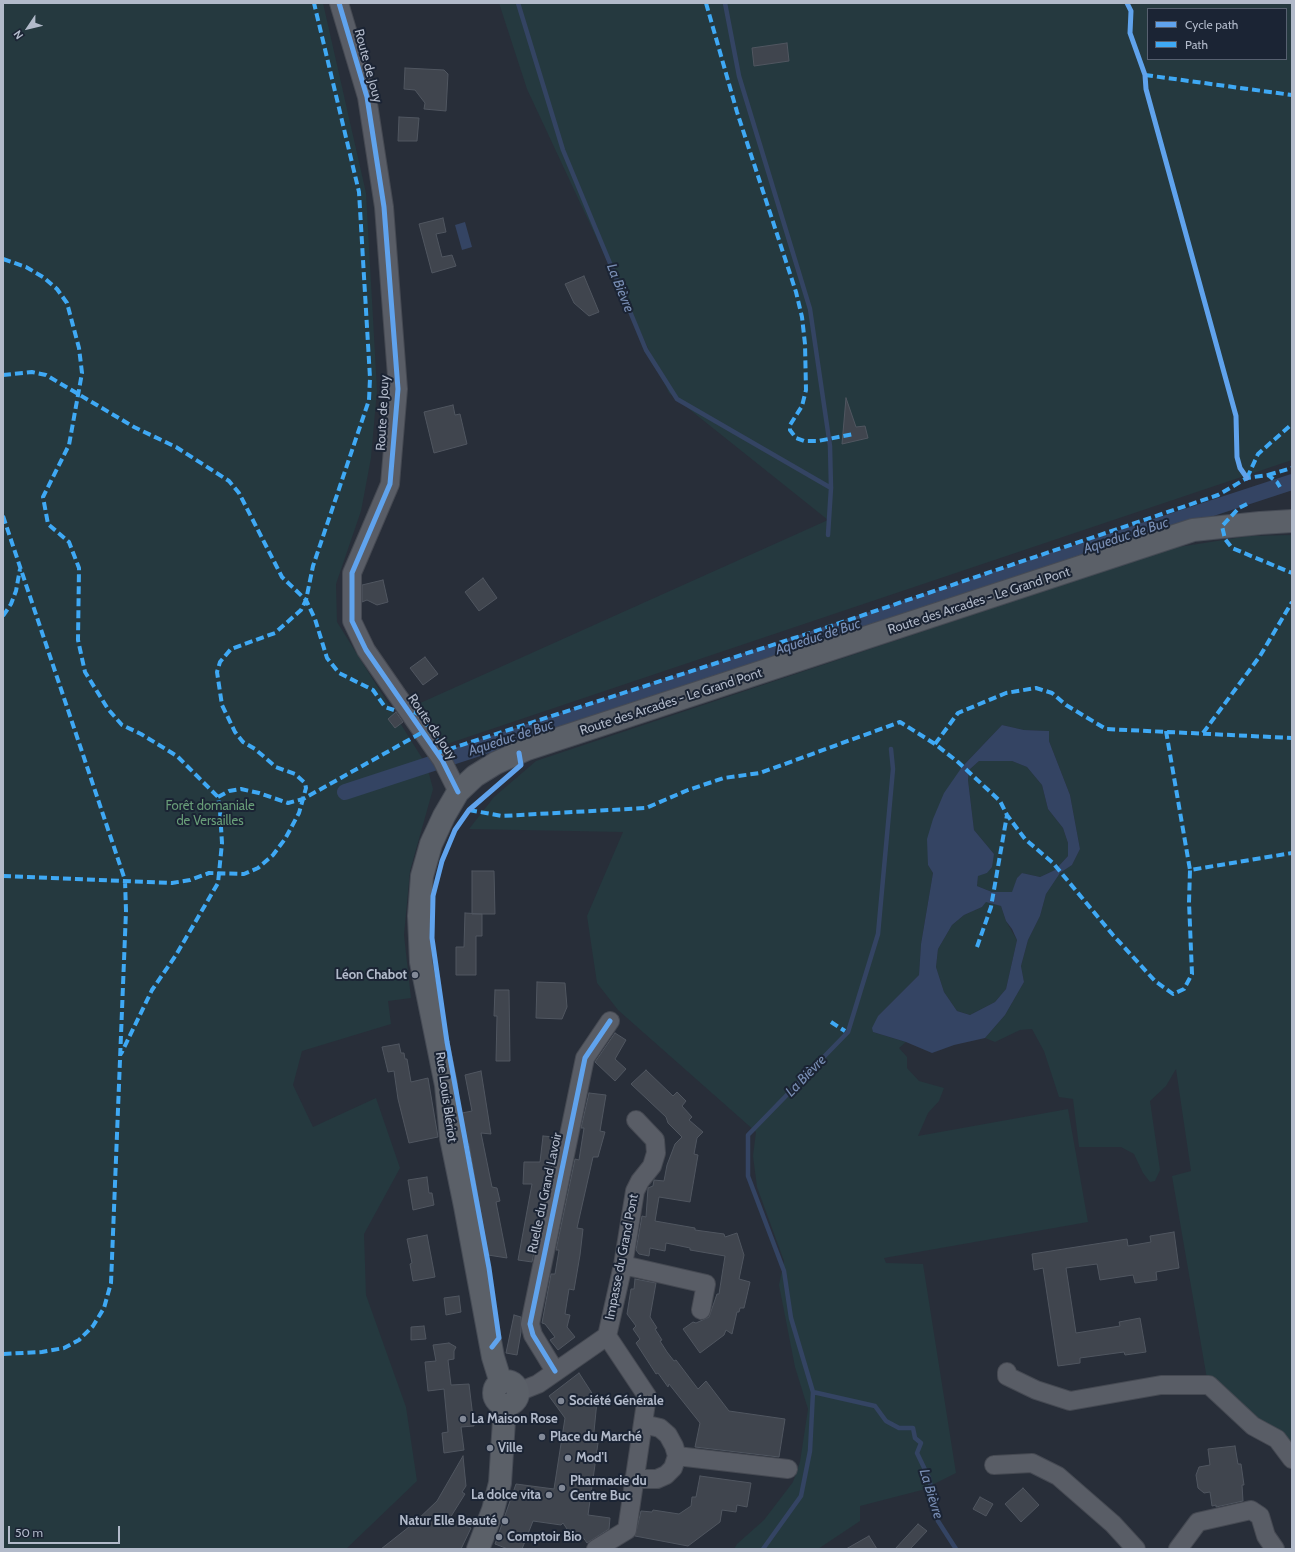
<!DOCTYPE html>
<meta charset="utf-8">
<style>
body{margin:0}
#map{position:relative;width:1295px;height:1552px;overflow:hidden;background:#282e39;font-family:Cabin,sans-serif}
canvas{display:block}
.frame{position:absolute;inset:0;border:4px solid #b2baca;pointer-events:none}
.legend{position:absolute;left:1147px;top:8px;width:140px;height:52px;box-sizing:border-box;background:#1b2434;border:1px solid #576070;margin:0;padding:5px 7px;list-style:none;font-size:12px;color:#b2baca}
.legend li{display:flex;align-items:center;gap:8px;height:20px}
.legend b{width:20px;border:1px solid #576070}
.north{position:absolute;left:8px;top:8px;width:40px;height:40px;-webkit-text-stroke:3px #1b2434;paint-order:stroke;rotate:235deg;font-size:11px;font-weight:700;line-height:16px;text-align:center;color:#b2baca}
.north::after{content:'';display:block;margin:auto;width:14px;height:18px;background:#b2baca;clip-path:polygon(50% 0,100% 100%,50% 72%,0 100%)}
.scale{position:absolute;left:8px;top:1526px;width:112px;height:18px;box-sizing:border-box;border:2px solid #b2baca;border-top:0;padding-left:5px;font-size:12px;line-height:14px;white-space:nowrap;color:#b2baca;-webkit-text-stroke:3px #1b2434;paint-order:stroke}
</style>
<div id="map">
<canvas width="1295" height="1552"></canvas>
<div class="frame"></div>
<ul class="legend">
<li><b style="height:5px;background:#60a3ed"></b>Cycle path</li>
<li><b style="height:5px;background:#3fa9f5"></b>Path</li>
</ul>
<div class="north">N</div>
<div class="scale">50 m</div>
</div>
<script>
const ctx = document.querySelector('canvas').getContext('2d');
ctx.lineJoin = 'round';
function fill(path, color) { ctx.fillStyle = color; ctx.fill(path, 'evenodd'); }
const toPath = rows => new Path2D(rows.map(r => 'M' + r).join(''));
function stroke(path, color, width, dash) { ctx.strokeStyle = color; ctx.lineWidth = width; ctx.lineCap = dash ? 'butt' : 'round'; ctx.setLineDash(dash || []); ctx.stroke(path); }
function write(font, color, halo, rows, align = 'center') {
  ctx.font = font + ' Cabin,sans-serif'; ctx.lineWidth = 4; ctx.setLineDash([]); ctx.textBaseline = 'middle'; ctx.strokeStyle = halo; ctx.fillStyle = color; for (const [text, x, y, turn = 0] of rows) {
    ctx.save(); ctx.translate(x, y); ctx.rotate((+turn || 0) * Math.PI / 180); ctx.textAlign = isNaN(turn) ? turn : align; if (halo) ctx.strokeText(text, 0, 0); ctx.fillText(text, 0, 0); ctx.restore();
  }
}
const green = toPath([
 [3,3,323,3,366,193,377,390,371,458,361,511,336,584,337,622,427,766,433,789,410,871,404,935,411,998,388,1001,391,1024,302,1051,293,1085,313,1127,376,1098,400,1168,364,1234,366,1295,406,1407,417,1481,346,1549,3,1549],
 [499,3,1292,3,1292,460,444,745,418,704,828,520,669,393,527,89],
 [1148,9,1286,9,1286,59,1148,59],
 [1292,535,1292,1451,1207,1379,1172,1176,1191,1171,1176,1069,1166,1086,1150,1101,1160,1170,1155,1181,1150,1182,1143,1173,1134,1154,1121,1147,1079,1147,1073,1099,1059,1097,1044,1051,1032,1029,1020,1030,995,1042,985,1038,1005,1015,1024,982,1021,966,1028,940,1040,916,1046,894,1060,873,1072,865,1080,849,1070,795,1049,741,1049,731,1024,730,1002,725,962,767,928,865,933,873,921,944,919,975,878,1016,873,1032,906,1042,899,1048,907,1057,907,1068,919,1081,944,1088,939,1101,928,1113,918,1136,1068,1109,1088,1222,884,1258,886,1263,923,1264,956,1473,922,1490,860,1506,860,1521,818,1549,734,1549,737,1544,764,1520,793,1482,800,1462,808,1409,795,1367,779,1285,784,1261,757,1187,753,1156,756,1132,618,1010,597,983,587,916,623,832,469,829,494,797,536,761,1172,548,1249,536],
 [979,761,1012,761,1027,767,1042,785,1048,809,1063,828,1068,843,1068,856,1055,870,1040,877,1022,873,1017,878,1013,892,992,892,977,886,978,875,987,873,994,854,974,830,968,780,969,770],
 [986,901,1001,906,1006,921,1017,940,1006,989,995,1002,970,1015,957,1011,944,992,936,967,938,949,952,925,964,915,982,907]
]);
const water = toPath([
 [465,222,472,247,462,250,455,225],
 [1002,725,1024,730,1049,731,1049,741,1070,795,1080,849,1072,865,1060,873,1046,894,1040,916,1028,940,1021,966,1024,982,1005,1015,985,1038,954,1045,932,1053,906,1042,873,1032,872,1028,878,1016,919,975,921,944,933,873,928,865,927,839,933,819,944,793,962,767],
 [979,761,1012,761,1027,767,1042,785,1048,809,1063,828,1068,843,1068,856,1055,870,1040,877,1022,873,1017,878,1012,892,992,892,977,886,978,876,987,873,992,867,994,854,974,830,968,780,969,770],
 [986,902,1001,906,1006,921,1012,929,1017,940,1006,989,995,1002,970,1015,957,1011,944,992,936,967,938,949,952,925,964,915,982,907]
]);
const stream = toPath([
 [518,3,563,150,646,350,677,399,831,488],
 [725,3,739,76,810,309,830,446,831,488,828,535],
 [891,749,893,769,878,934,848,1032,748,1135,748,1176,784,1271,791,1318,813,1392,875,1406,886,1421,899,1428,913,1428,915,1438,921,1443,917,1453,929,1478,938,1521,956,1549],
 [763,1549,801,1496,810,1451,813,1392]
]);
const canal = toPath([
 [345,792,1292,482]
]);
const building = toPath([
 [787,43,789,61,754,66,752,48,787,43],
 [405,68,444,70,448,74,446,111,424,109,425,103,415,90,404,89,405,68],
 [399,117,419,118,417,141,398,141,399,117],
 [443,218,446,232,436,234,442,257,452,255,456,266,432,273,419,224,443,218],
 [584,276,599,312,589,316,574,303,565,284,584,276],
 [846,398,856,427,865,426,868,438,842,444,846,398],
 [453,405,455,415,460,414,467,444,434,453,424,412,453,405],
 [483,578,497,598,479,611,465,592,483,578],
 [383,580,388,602,377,605,367,600,362,602,362,585,383,580],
 [425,657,438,674,423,685,410,668,425,657],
 [396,712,403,722,395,728,388,719,396,712],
 [472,871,494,871,495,914,472,914,472,871],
 [465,913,482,914,482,936,476,936,476,975,456,975,456,947,464,947,465,913],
 [537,982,565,983,567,1007,562,1019,536,1018,537,982],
 [495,990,509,990,510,1061,496,1061,497,1016,494,1016,495,990],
 [615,1033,626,1040,615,1059,626,1069,615,1081,595,1062,615,1033],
 [399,1044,401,1053,404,1053,405,1059,407,1059,411,1082,428,1078,438,1137,409,1143,398,1099,394,1071,388,1072,382,1047,399,1044],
 [646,1070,673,1096,677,1092,686,1101,682,1106,692,1117,689,1120,703,1132,697,1138,694,1154,698,1155,690,1202,659,1197,655,1221,695,1228,695,1230,724,1234,725,1237,737,1233,744,1255,739,1279,750,1282,744,1308,740,1308,739,1312,737,1312,732,1334,726,1330,724,1335,700,1353,683,1329,693,1322,696,1323,709,1317,717,1294,719,1294,725,1256,690,1250,690,1248,666,1243,665,1251,650,1248,649,1256,639,1254,636,1250,642,1216,646,1217,648,1188,653,1186,654,1180,664,1181,667,1165,675,1144,682,1137,668,1123,666,1117,631,1084,646,1070],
 [481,1071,491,1134,481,1133,492,1187,497,1188,500,1201,496,1202,507,1258,488,1255,469,1144,467,1144,462,1113,472,1111,465,1075,481,1071],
 [589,1093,606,1095,600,1131,605,1132,598,1157,593,1157,577,1228,583,1229,580,1255,574,1290,569,1289,565,1314,570,1315,567,1327,575,1337,558,1350,550,1340,555,1337,545,1324,542,1323,551,1274,555,1274,559,1250,556,1250,575,1159,579,1160,584,1128,581,1128,589,1093],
 [543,1136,555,1137,551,1171,532,1262,518,1260,532,1184,523,1184,524,1162,540,1162,543,1136],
 [427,1177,429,1193,432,1193,434,1205,413,1210,408,1180,427,1177],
 [1174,1232,1179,1268,1156,1272,1157,1280,1135,1283,1133,1275,1100,1280,1097,1264,1066,1268,1076,1333,1120,1326,1119,1322,1140,1318,1146,1352,1125,1355,1124,1352,1080,1358,1080,1363,1058,1366,1043,1268,1034,1270,1032,1254,1127,1239,1128,1246,1151,1242,1150,1236,1174,1232],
 [427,1235,435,1277,413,1281,410,1264,412,1263,407,1239,427,1235],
 [635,1279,656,1283,650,1317,657,1328,655,1329,662,1340,660,1341,667,1352,674,1361,676,1360,698,1389,706,1381,729,1411,785,1419,779,1457,695,1447,700,1423,669,1384,668,1387,658,1373,656,1374,636,1343,640,1339,633,1329,636,1326,627,1314,631,1289,634,1289,635,1279],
 [459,1296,461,1312,446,1315,444,1298,459,1296],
 [514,1315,521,1317,521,1332,517,1355,506,1353,514,1315],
 [424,1326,426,1339,411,1340,411,1327,424,1326],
 [449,1343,456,1347,454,1351,454,1359,448,1360,451,1385,469,1384,474,1426,461,1427,464,1450,444,1453,442,1433,448,1432,444,1389,428,1391,425,1362,436,1361,433,1345,449,1343],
 [579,1373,597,1401,593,1442,598,1443,588,1515,610,1518,609,1529,587,1543,582,1536,571,1535,563,1523,561,1525,533,1521,522,1549,508,1549,495,1544,516,1484,554,1489,565,1418,549,1396,579,1373],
 [1235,1446,1238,1464,1241,1464,1244,1485,1242,1485,1243,1501,1216,1507,1216,1505,1212,1506,1210,1492,1204,1493,1198,1488,1196,1475,1199,1467,1210,1465,1208,1449,1235,1446],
 [463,1456,466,1486,462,1492,465,1494,450,1518,471,1528,461,1549,381,1549,414,1523,437,1501,463,1456],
 [700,1476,751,1483,747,1507,737,1505,736,1512,722,1510,720,1522,688,1546,635,1536,641,1511,652,1512,653,1510,679,1514,691,1506,692,1497,696,1497,700,1476],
 [1023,1488,1039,1505,1021,1522,1005,1504,1023,1488],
 [980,1497,993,1504,986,1516,973,1509,980,1497],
 [918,1524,927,1531,910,1549,895,1549,918,1524],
 [869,1536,877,1549,846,1549,869,1536]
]);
const minor = toPath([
 [339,3,367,97,384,207,398,389,390,484,352,573,352,621,366,650,442,760,458,792],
 [623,1265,706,1284,701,1310],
 [607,1336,623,1265,635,1191,640,1181,652,1166,656,1153,655,1140,636,1120],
 [555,1371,533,1335,530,1324,585,1058,610,1021],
 [1007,1372,1007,1376,1036,1390,1070,1401,1161,1385,1209,1385,1253,1426,1277,1439,1292,1459],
 [518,1392,538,1384,607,1336,647,1396,627,1530,596,1549],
 [677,1456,788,1469],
 [994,1465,1032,1463,1058,1476,1113,1524,1136,1549],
 [634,1479,657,1479,666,1475,673,1468,677,1456,674,1446,668,1435,660,1428,643,1424],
 [1178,1549,1198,1522,1251,1510,1260,1516,1266,1536,1275,1549]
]);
const major = toPath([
 '494 1393a12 12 0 1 1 24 0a12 12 0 1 1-24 0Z',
 [501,1383,493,1357,465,1206,451,1138,446,1085,421,962,419,916,422,876,431,844,444,816,458,792,475,776,496,763,527,749,1193,530,1260,523,1292,521],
 [478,1549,493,1510,500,1483,505,1405]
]);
const quiet = toPath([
 [706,3,737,112,796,292,802,317,805,344,806,390,802,406,790,425,790,430,796,438,804,441,818,441,854,434],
 [1145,75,1292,95],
 [3,259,26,267,43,277,57,289,67,303,79,348,82,373,69,445,43,497,48,524,69,542,79,568,78,640,85,672,108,709,122,725,141,734,177,756,218,797,220,811,222,843,218,883,176,955,152,990,121,1054],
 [3,375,32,372,46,375,134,427,176,447,229,481,239,493,282,577,306,600,315,619,327,658,339,673,373,690,385,707,394,710],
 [1268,475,1292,468],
 [1247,478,1258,454,1292,424],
 [1247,504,1239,508,1222,526,1225,539,1232,548,1292,573],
 [3,516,125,880,126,911,111,1283,104,1308,93,1326,79,1340,64,1348,42,1352,3,1354],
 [3,616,11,604,16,591,20,569],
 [414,712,420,715,445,751],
 [1166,731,1190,870],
 [1203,733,1260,656,1292,602],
 [935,744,958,713,1006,693,1036,688,1052,693,1066,705,1106,729,1292,738],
 [437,753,819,630,1218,495,1247,478,1268,475,1277,482,1280,487],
 [218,797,229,791,241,789,259,793,288,803,303,799,423,732],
 [469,810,502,816,646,808,688,790,724,778,760,773,900,722,935,744,958,762,1000,801,1007,815,1025,839,1053,863,1113,935,1155,981,1173,994,1184,989,1192,974,1189,902,1190,870,1292,853],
 [3,876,172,883,190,880,209,873,244,874,258,868,273,855,285,839,299,813,306,788,305,783,295,774,276,767,255,749,243,742,235,732,222,705,217,672,220,662,231,649,275,633,301,610,306,600,313,566,369,400,370,378,359,192,314,3],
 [977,947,991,907,1007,815],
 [831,1022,845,1031]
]);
const cycleway = toPath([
 [339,3,367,97,384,207,398,389,390,484,352,573,352,621,366,650,442,760,458,792],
 [1127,3,1131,11,1130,33,1145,75,1146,89,1236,416,1237,457,1240,468,1247,478],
 [492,1347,499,1338,489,1268,447,1042,432,938,433,896,442,861,455,830,469,810,521,765,519,753],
 [555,1371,533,1335,530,1324,585,1058,610,1021]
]);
const markers = [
 [415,975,4,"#828997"],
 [561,1401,4,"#828997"],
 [463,1419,4,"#828997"],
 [542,1437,4,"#828997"],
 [490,1448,4,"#828997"],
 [568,1458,4,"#828997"],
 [562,1488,4,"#828997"],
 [549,1495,4,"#828997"],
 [505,1521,4,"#828997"],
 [499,1537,4,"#828997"]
];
const streetNames = [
 ["Route de Jouy",368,66,75],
 ["Route de Jouy",383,413,-87],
 ["Route des Arcades - Le Grand Pont",979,601,-18],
 ["Route des Arcades - Le Grand Pont",671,702,-18],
 ["Route de Jouy",432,727,56],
 ["Rue Louis Blériot",446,1097,82],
 ["Ruelle du Grand Lavoir",545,1193,-78],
 ["Impasse du Grand Pont",622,1257,-79]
];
const parkNames = [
 ["Forêt domaniale",210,806],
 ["de Versailles",210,821]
];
const poiNames = [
 ["Léon Chabot",407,975,"right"],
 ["Société Générale",569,1401],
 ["La Maison Rose",471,1419],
 ["Place du Marché",550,1437],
 ["Ville",498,1448],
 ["Mod'l",576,1458],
 ["Pharmacie du",570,1481],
 ["Centre Buc",570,1496],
 ["La dolce vita",541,1495,"right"],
 ["Natur Elle Beauté",497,1521,"right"],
 ["Comptoir Bio",507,1537]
];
const waterNames = [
 ["La Bièvre",620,288,68],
 ["Aqueduc de Buc",1126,536,-18],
 ["Aqueduc de Buc",818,637,-18],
 ["Aqueduc de Buc",511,738,-18],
 ["La Bièvre",806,1076,-46],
 ["La Bièvre",931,1494,73]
];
fill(green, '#25393f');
fill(water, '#344463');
stroke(stream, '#344463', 4.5);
stroke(canal, '#344463', 16);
fill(building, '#40454e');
stroke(building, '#505660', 1);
stroke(minor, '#454952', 20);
stroke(major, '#464b55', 24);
stroke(minor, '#595d66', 18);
stroke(major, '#5b6068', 22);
stroke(quiet, '#3fa9f5', 4, [8, 4]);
stroke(cycleway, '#60a3ed', 5);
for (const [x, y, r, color] of markers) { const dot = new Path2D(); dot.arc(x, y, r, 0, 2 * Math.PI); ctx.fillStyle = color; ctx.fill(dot); stroke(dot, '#1b2434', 1.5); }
write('13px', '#b2baca', '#1b2434', streetNames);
write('13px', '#689d78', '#1b2434', parkNames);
write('bold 13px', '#b2baca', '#1b2434', poiNames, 'left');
write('italic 14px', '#788db3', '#1b2434', waterNames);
</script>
